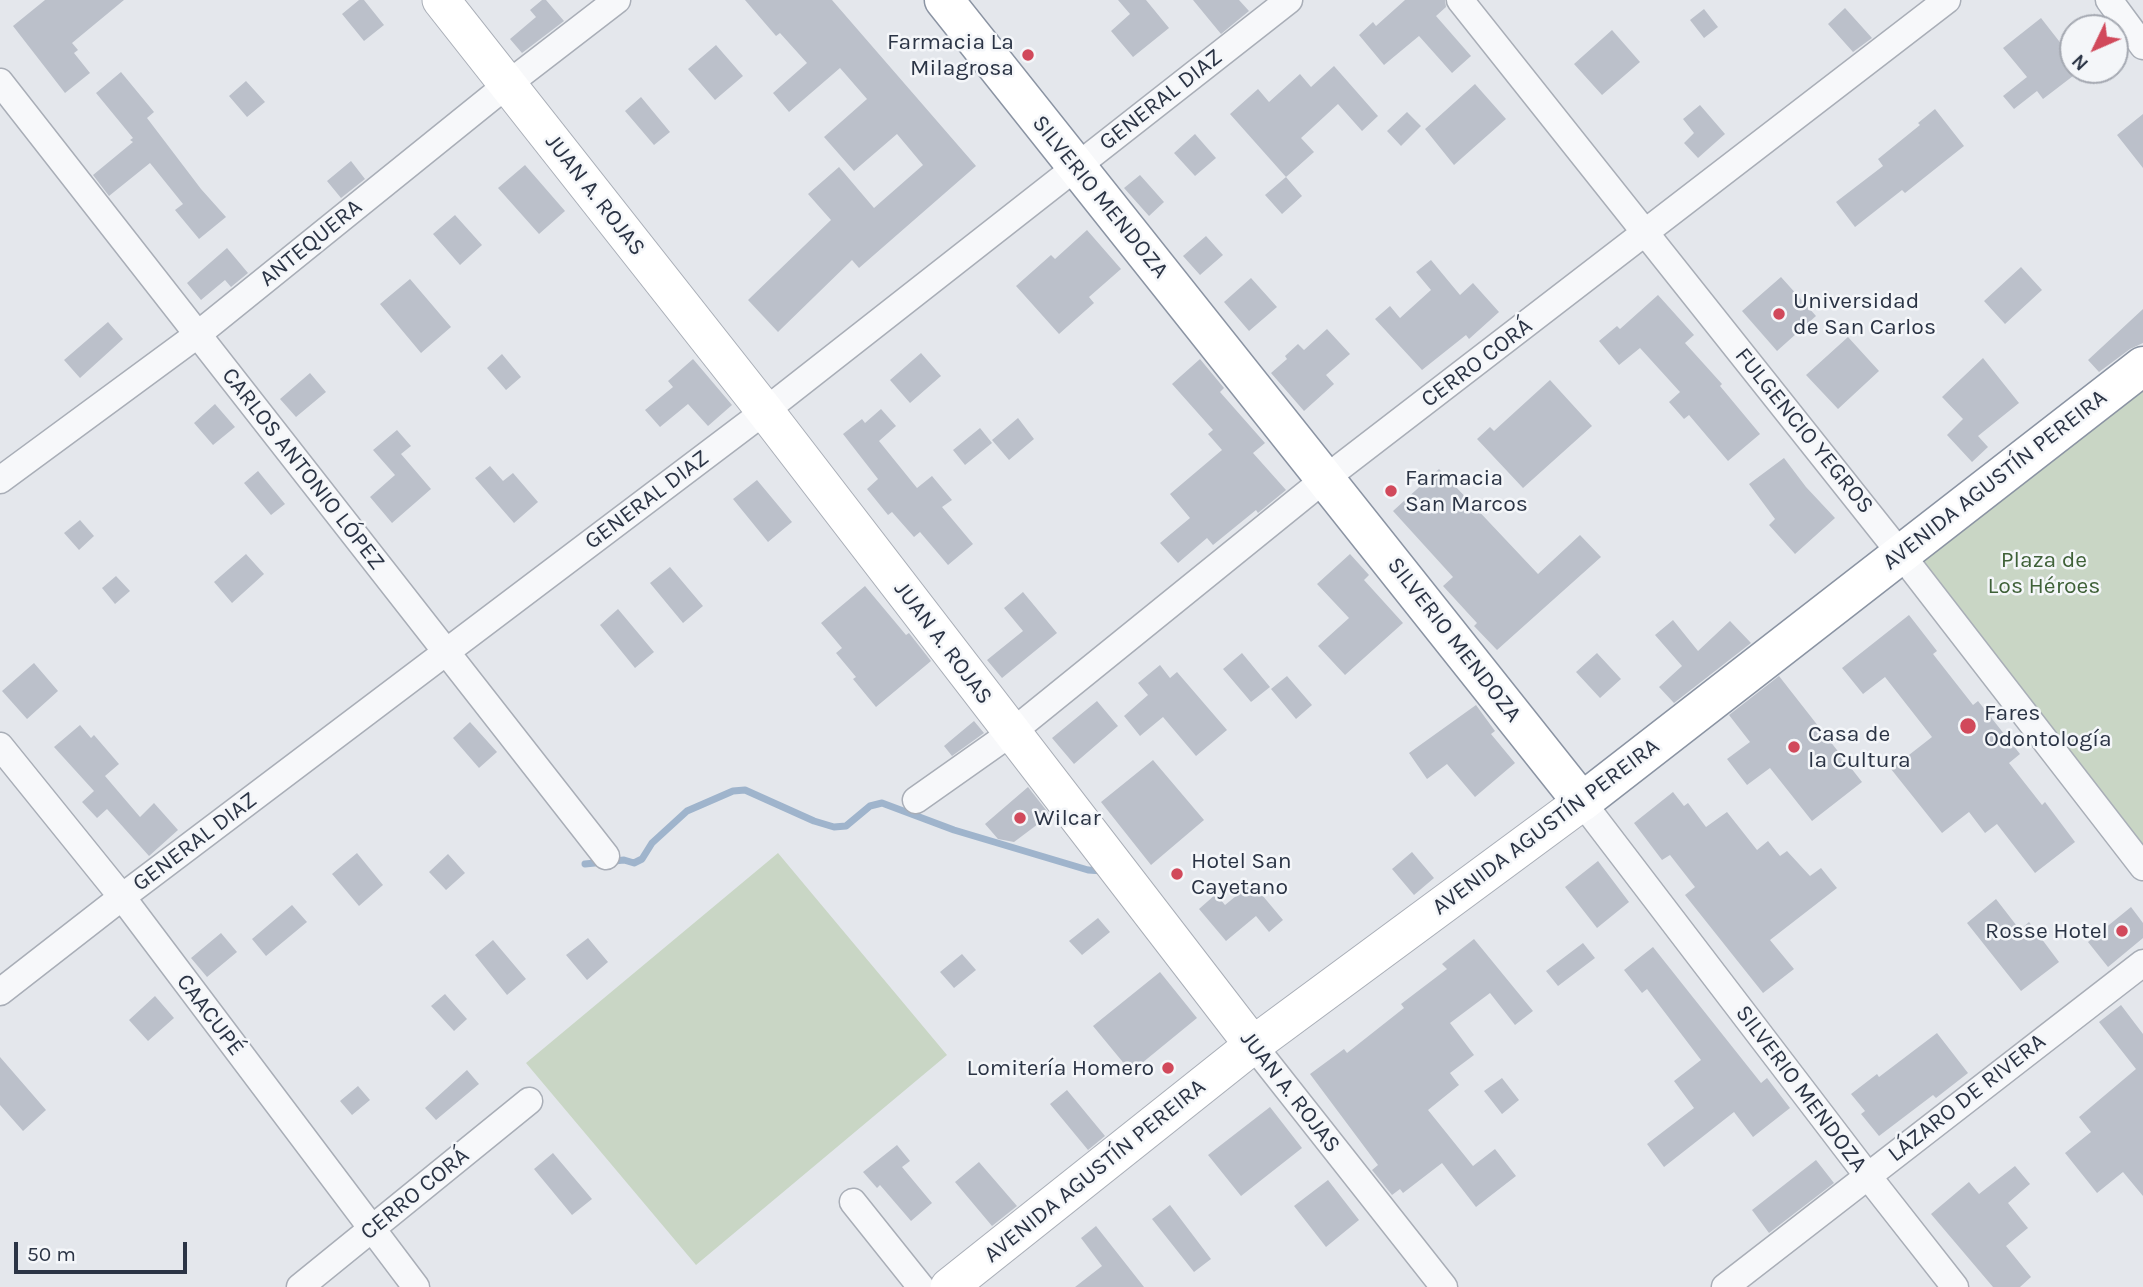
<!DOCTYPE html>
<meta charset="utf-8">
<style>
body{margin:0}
#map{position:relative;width:2143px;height:1287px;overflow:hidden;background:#e4e7ec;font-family:Karla,sans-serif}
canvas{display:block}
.north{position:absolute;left:2059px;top:14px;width:70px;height:70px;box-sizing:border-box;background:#f4f6f9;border:2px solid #a4a8b1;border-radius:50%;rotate:226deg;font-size:19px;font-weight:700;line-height:28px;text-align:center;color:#2b3445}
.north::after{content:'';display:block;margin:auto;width:24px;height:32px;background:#d1495b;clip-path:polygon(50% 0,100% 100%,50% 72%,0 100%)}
.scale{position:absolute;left:14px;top:1242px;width:173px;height:32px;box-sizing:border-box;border:4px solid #2b3445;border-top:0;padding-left:9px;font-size:21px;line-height:24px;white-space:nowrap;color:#2b3445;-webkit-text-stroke:5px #f4f6f9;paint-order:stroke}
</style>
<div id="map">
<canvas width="2143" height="1287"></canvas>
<div class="north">N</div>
<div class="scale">50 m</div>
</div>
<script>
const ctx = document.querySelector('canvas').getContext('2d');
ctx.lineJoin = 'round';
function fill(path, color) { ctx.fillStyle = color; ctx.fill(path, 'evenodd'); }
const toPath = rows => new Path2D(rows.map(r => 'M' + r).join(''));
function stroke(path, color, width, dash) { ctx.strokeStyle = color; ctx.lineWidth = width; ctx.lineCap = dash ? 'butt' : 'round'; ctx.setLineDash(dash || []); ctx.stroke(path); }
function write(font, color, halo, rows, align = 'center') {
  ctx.font = font + ' Karla,sans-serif'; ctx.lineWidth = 5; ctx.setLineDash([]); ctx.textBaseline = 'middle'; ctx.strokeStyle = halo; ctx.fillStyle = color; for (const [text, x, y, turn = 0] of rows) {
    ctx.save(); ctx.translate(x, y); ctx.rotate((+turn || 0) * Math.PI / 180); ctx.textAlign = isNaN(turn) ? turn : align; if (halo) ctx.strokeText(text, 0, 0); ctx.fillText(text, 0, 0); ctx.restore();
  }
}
const green = toPath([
 [2143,372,2143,861,1906,555],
 [778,853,947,1055,696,1265,526,1063]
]);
const stream = toPath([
 [585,864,624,860,634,863,642,859,652,843,687,811,733,791,745,790,814,821,834,827,846,826,870,806,882,803,954,830,1088,870,1103,871]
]);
const building = toPath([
 [45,0,124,0,72,43,78,50,74,53,90,73,65,93,13,26],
 [359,0,364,0,384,25,364,41,342,14],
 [542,0,546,0,564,21,522,53,510,39,536,17,530,10],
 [745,0,832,0,976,166,859,268,852,260,778,332,748,300,831,220,808,194,839,167,874,208,923,165,897,134,854,171,824,137,867,99,840,68,789,112,773,93,807,63,780,33,776,36],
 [1118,0,1146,0,1169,28,1133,57,1111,31,1130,14],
 [1193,0,1239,0,1249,11,1221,34],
 [1405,0,1445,0,1446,7,1436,16,1471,56,1452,73,1419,36,1384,65,1359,35,1373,22,1376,26],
 [1845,8,1872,38,1853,52,1828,24],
 [1704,9,1718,27,1704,38,1690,20],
 [2041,18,2073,59,2073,76,2043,99,2037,91,2014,109,2003,96,2027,77,2003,48],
 [1612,30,1640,62,1602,95,1574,64],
 [716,45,743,76,715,100,688,69],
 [1334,66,1378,116,1362,131,1338,104,1301,138,1314,152,1286,177,1230,114,1258,89,1269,102,1300,74,1311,87],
 [121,72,154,112,147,118,201,189,226,217,199,239,175,210,183,204,150,163,109,196,93,175,133,142,130,140,133,138,96,93],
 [246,81,265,102,247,117,229,96],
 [1475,84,1506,119,1454,165,1425,129],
 [641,97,670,132,654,145,625,111],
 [1700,105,1725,134,1698,158,1684,143,1694,133,1683,119],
 [1935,109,1964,146,1905,193,1902,190,1855,227,1836,202,1883,166,1878,159,1920,125,1918,123],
 [1407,112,1421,126,1401,146,1387,131],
 [2143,114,2143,168,2117,135],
 [1195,134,1216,158,1195,176,1174,153],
 [351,161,365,179,341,198,327,181],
 [525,165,565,211,539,234,498,188],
 [1140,175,1164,202,1149,216,1124,188],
 [1286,177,1302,196,1282,214,1265,195],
 [455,215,482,245,460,265,433,234],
 [1087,230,1121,269,1089,297,1094,303,1059,334,1016,286,1051,255,1055,259],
 [1206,236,1223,255,1200,275,1183,256],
 [227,248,248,273,231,287,225,280,201,300,187,283],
 [1431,260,1460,295,1473,283,1499,312,1469,339,1466,335,1422,370,1375,319,1390,306,1400,318,1431,290,1416,272],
 [2021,267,2042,290,2005,324,1984,301],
 [1781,277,1816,316,1777,351,1742,311],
 [1251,278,1277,307,1249,331,1224,302],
 [410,279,451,327,421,353,380,304],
 [1658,295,1694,335,1685,343,1722,384,1720,386,1760,434,1728,461,1689,415,1684,419,1669,402,1680,392,1640,348,1619,365,1599,341,1617,326,1620,329],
 [2143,309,2143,343,2130,349,2099,372,2088,360],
 [108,322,123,339,80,378,64,360],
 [1327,329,1350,354,1326,375,1334,384,1304,411,1271,373,1287,359,1285,356,1298,344,1304,350],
 [1848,337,1879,371,1838,409,1806,375],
 [921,353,941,376,910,403,890,380],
 [502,354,521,377,506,390,487,368],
 [1983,358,2019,403,1978,436,1988,447,1972,462,1947,435,1963,419,1942,397],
 [693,359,732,405,708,426,688,404,660,427,645,410,673,387,668,381],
 [1200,359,1224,388,1220,392,1265,443,1253,453,1286,490,1258,513,1256,510,1213,545,1207,538,1178,563,1160,543,1190,518,1170,494,1222,450,1208,434,1213,430,1172,384],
 [310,373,326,392,296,417,280,399],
 [1550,380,1592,426,1523,488,1477,439,1490,427,1494,431],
 [215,404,235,427,213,445,194,423],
 [881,409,896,426,879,441,917,488,932,476,952,500,942,507,973,544,948,565,920,532,914,537,892,512,888,515,867,489,878,479,843,434,862,419,865,423],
 [1018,418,1034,439,1009,460,992,440],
 [980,428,992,443,965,465,953,450],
 [397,430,411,446,401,454,431,489,392,523,370,497,395,475,373,450],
 [1784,458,1806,487,1835,518,1795,554,1769,525,1775,519,1749,484],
 [490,466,503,481,513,473,538,502,514,523,475,478],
 [1439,469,1538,574,1580,535,1601,557,1497,650,1474,626,1477,623,1443,586,1453,577,1393,511],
 [258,471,285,504,271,515,244,483],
 [757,480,792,522,768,542,733,499],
 [80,520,94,536,79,550,64,533],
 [246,554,264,574,232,603,214,582],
 [1350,554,1369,575,1364,580,1403,623,1345,675,1318,646,1349,618,1317,584],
 [670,567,703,606,683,623,650,583],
 [116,576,130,591,115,604,102,588],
 [865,586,906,635,909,633,931,661,876,707,853,679,856,677,836,653,842,648,821,623],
 [1023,592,1057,633,1002,678,987,660,1023,631,1004,608],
 [618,609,654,652,635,668,600,625],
 [1909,615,1937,651,1933,654,1973,705,1978,701,2020,754,2009,763,2042,805,2045,802,2075,842,2035,873,1997,824,1985,833,1969,812,1942,833,1891,769,1932,737,1885,677,1863,694,1842,668],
 [1673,620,1698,651,1730,621,1751,643,1674,703,1659,687,1682,666,1655,635],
 [1242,653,1270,687,1251,702,1223,669],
 [1597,653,1621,679,1600,698,1576,672],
 [34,663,58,691,27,719,2,691],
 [1160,665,1170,678,1177,672,1227,730,1196,756,1163,717,1140,736,1124,716,1148,695,1138,683],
 [1287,676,1312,705,1296,719,1271,689],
 [1779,676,1862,782,1812,821,1770,768,1747,785,1727,759,1750,742,1729,715],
 [1097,701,1118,726,1074,764,1052,738],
 [1476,705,1495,731,1491,734,1515,763,1475,797,1447,764,1427,779,1409,753],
 [974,721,984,733,952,756,944,746],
 [470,722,497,752,479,768,453,738],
 [80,725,91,738,94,735,119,764,105,776,140,817,154,803,178,830,149,856,107,809,97,818,82,802,94,791,54,747],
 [1153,760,1204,820,1151,865,1101,802],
 [1028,787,1050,815,1014,842,998,839,985,824],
 [1673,792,1684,806,1688,803,1706,827,1727,812,1757,850,1768,841,1780,856,1787,851,1810,876,1821,868,1837,888,1770,940,1794,969,1763,993,1685,895,1695,887,1670,855,1662,860,1634,823],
 [1412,852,1434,878,1414,895,1392,869],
 [357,853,383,885,359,906,332,874],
 [448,854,465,873,446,890,429,872],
 [1598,861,1629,902,1597,928,1565,887],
 [1252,883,1283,920,1269,932,1256,916,1226,941,1199,909,1216,894,1225,905],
 [1996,899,2020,930,2029,922,2059,962,2021,991,1967,923],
 [292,905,307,922,266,956,252,939],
 [2131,907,2143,923,2143,938,2108,967,2088,942],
 [1098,918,1110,932,1082,955,1069,941],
 [221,933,237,952,207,977,191,958],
 [588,938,608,962,587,980,566,955],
 [1474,939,1533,1011,1515,1025,1490,993,1450,1023,1474,1055,1450,1073,1459,1085,1428,1110,1473,1166,1495,1149,1516,1176,1476,1207,1442,1163,1403,1193,1400,1189,1392,1195,1372,1170,1378,1165,1310,1074,1344,1049,1347,1053,1404,1008,1401,1004,1447,969,1442,964],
 [493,940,526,979,507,995,475,955],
 [1583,943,1595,958,1558,986,1546,971],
 [1653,947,1761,1083,1767,1078,1790,1108,1753,1137,1734,1112,1664,1167,1647,1144,1694,1108,1674,1081,1701,1060,1647,989,1642,993,1624,970],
 [962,954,976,970,954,988,940,972],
 [1160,972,1197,1018,1131,1072,1093,1026],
 [445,994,467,1019,454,1031,431,1006],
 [155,996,174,1018,148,1041,129,1020],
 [2121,1005,2143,1034,2143,1196,2123,1172,2097,1193,2065,1153,2091,1132,2079,1117,2136,1069,2099,1022],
 [1937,1033,1968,1073,1936,1098,1933,1095,1879,1136,1861,1114,1865,1111,1851,1094,1877,1074,1879,1077],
 [0,1057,46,1110,23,1131,0,1105],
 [467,1070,479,1084,436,1120,425,1108],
 [1502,1078,1519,1100,1502,1114,1484,1091],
 [358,1086,370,1100,352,1115,340,1101],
 [1067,1090,1105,1136,1088,1150,1050,1104],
 [1270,1107,1302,1148,1241,1196,1208,1155],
 [897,1145,910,1161,902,1167,932,1203,911,1221,880,1185,877,1188,863,1172],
 [553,1153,592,1199,572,1215,534,1169],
 [1816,1160,1834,1183,1769,1233,1752,1210],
 [979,1162,1017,1206,992,1226,955,1182],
 [2015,1166,2030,1184,2008,1203,2028,1228,2006,1246,2031,1277,2020,1287,1993,1287,1931,1214,1969,1182,1979,1194],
 [1328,1180,1359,1220,1326,1247,1294,1206],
 [1170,1205,1211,1259,1194,1272,1152,1219],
 [1096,1226,1144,1287,1075,1287,1102,1266,1081,1238]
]);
const street = toPath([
 [1460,0,1900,553,2143,867],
 [2109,0,2143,46],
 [0,82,606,856],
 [0,480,197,335,508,84,617,0],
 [0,746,122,897,416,1287],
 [916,800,1011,733,1326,478,1947,0],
 [1582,802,1867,1175,1955,1287],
 [0,992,122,897,765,411,1289,0],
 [1253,1045,1444,1287],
 [853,1202,921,1287],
 [300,1287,529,1101],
 [1725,1287,2143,963]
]);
const secondary = toPath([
 [441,0,765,411,1253,1045],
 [949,1287,1253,1045,1582,802]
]);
const highway = toPath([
 [944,0,1582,802,2143,366]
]);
const markers = [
 [1028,55,7,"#d1495b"],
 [1779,314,7,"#d1495b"],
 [1391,491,7,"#d1495b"],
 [1968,726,9,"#d1495b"],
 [1794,747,7,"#d1495b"],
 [1020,818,7,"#d1495b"],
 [1177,874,7,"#d1495b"],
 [2122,931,7,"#d1495b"],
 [1168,1068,7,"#d1495b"]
];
const poiNames = [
 ["Farmacia La",1014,42,"right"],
 ["Milagrosa",1014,68,"right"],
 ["Universidad",1793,301],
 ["de San Carlos",1793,327],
 ["Farmacia",1405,478],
 ["San Marcos",1405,504],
 ["Fares",1984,713],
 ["Odontología",1984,739],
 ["Casa de",1808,734],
 ["la Cultura",1808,760],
 ["Wilcar",1034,818],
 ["Hotel San",1191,861],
 ["Cayetano",1191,887],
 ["Rosse Hotel",2108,931,"right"],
 ["Lomitería Homero",1154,1068,"right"]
];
const streetNames = [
 ["GENERAL DIAZ",1161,100,-38],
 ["JUAN A. ROJAS",595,195,52],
 ["SILVERIO MENDOZA",1100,197,51],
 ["ANTEQUERA",311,243,-39],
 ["CERRO CORÁ",1477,363,-37],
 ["FULGENCIO YEGROS",1804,431,51],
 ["CARLOS ANTONIO LÓPEZ",303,469,52],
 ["AVENIDA AGUSTÍN PEREIRA",1995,480,-38],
 ["GENERAL DIAZ",647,500,-37],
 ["SILVERIO MENDOZA",1454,640,52],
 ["JUAN A. ROJAS",943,643,53],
 ["AVENIDA AGUSTÍN PEREIRA",1546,827,-37],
 ["GENERAL DIAZ",195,842,-37],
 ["CAACUPÉ",210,1015,53],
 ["SILVERIO MENDOZA",1801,1089,53],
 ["JUAN A. ROJAS",1290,1092,52],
 ["LÁZARO DE RIVERA",1967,1098,-38],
 ["AVENIDA AGUSTÍN PEREIRA",1095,1171,-39],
 ["CERRO CORÁ",415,1194,-39]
];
const parkNames = [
 ["Plaza de",2044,560],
 ["Los Héroes",2044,586]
];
fill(green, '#c9d6c5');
stroke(stream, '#9fb4cc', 7);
fill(building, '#bbc0ca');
stroke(street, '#a9aeb7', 29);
stroke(secondary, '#a9aeb7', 39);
stroke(highway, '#8b94a3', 41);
stroke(street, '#f7f8fa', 26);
stroke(secondary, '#fff', 37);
stroke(highway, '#fff', 38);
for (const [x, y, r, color] of markers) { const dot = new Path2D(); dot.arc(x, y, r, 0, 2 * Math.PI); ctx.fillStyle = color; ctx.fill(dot); stroke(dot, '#f4f6f9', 2.5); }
write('23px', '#2b3445', '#f4f6f9', poiNames, 'left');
write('23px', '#2b3445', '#f4f6f9', streetNames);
write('23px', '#3f6138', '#f4f6f9', parkNames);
</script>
